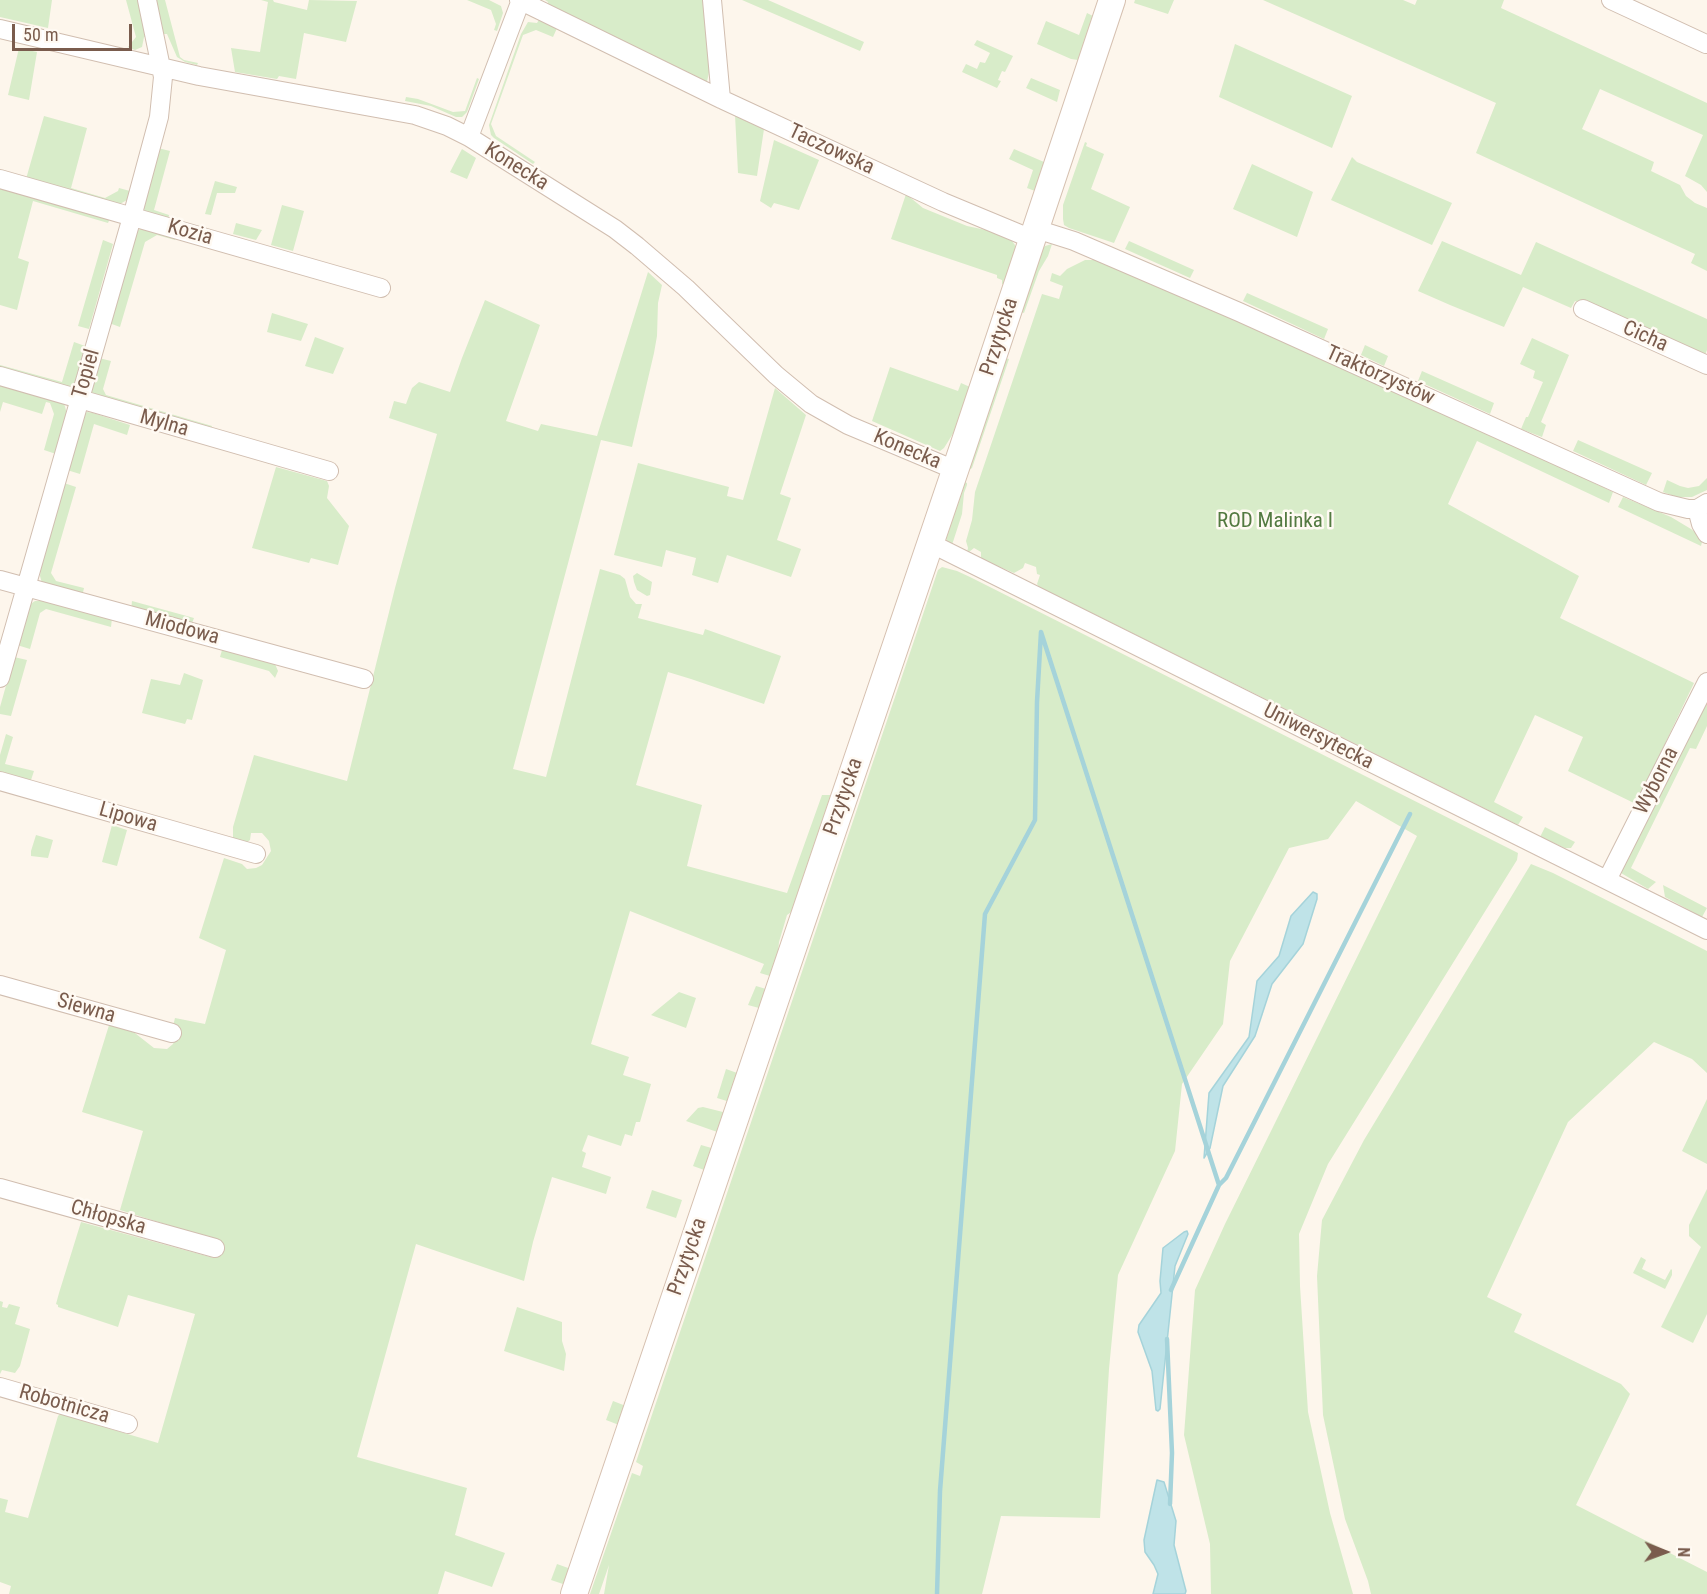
<!DOCTYPE html>
<meta charset="utf-8">
<style>
body{margin:0}
#map{position:relative;width:1707px;height:1594px;overflow:hidden;background:#fdf6ec;font-family:"Roboto Condensed",sans-serif}
canvas{display:block}
.north{position:absolute;left:1635px;top:1522px;width:60px;height:60px;-webkit-text-stroke:4px #fffaf3;paint-order:stroke;rotate:91deg;font-size:16px;font-weight:700;line-height:24px;text-align:center;color:#7a5c4d}
.north::after{content:'';display:block;margin:auto;width:21px;height:27px;background:#7a5c4d;clip-path:polygon(50% 0,100% 100%,50% 72%,0 100%)}
.scale{position:absolute;left:12px;top:24px;width:120px;height:27px;box-sizing:border-box;border:3px solid #7a5c4d;border-top:0;padding-left:8px;font-size:18px;line-height:21px;white-space:nowrap;color:#7a5c4d;-webkit-text-stroke:4px #fffaf3;paint-order:stroke}
</style>
<div id="map">
<canvas width="1707" height="1594"></canvas>
<div class="north">N</div>
<div class="scale">50 m</div>
</div>
<script>
const ctx = document.querySelector('canvas').getContext('2d');
ctx.lineJoin = 'round';
function fill(path, color) { ctx.fillStyle = color; ctx.fill(path, 'evenodd'); }
const toPath = rows => new Path2D(rows.map(r => 'M' + r).join(''));
function stroke(path, color, width, dash) { ctx.strokeStyle = color; ctx.lineWidth = width; ctx.lineCap = dash ? 'butt' : 'round'; ctx.setLineDash(dash || []); ctx.stroke(path); }
function write(font, color, halo, rows, align = 'center') {
  ctx.font = font + ' "Roboto Condensed",sans-serif'; ctx.lineWidth = 5; ctx.setLineDash([]); ctx.textBaseline = 'middle'; ctx.strokeStyle = halo; ctx.fillStyle = color; for (const [text, x, y, turn = 0] of rows) {
    ctx.save(); ctx.translate(x, y); ctx.rotate((+turn || 0) * Math.PI / 180); ctx.textAlign = isNaN(turn) ? turn : align; if (halo) ctx.strokeText(text, 0, 0); ctx.fillText(text, 0, 0); ctx.restore();
  }
}
const green = toPath([
 [0,0,52,0,48,28,0,17],
 [126,0,141,0,149,36,144,37,142,47,135,50,128,47,136,37],
 [154,0,165,0,180,57,184,60,198,63,197,65,185,62,177,57,167,34,161,34],
 [261,0,273,0,274,2,307,10,309,0,357,1,346,42,304,33,296,79,279,76,277,79,235,72,231,48,260,52,268,2],
 [467,0,489,0,501,6,503,13,497,31,494,30,496,24,491,10],
 [545,0,707,0,710,68,706,86,547,7,548,2],
 [742,0,768,0,864,42,860,51],
 [1135,0,1174,0,1168,14,1134,3],
 [1263,0,1403,0,1415,5,1417,0,1504,0,1501,8,1707,103,1707,192,1701,185,1685,176,1703,135,1600,89,1582,129,1654,162,1651,171,1680,185,1686,196,1695,203,1707,208,1707,271,1691,263,1695,254,1476,153,1496,103],
 [1087,13,1093,16,1078,60,1071,59,1037,44,1046,21,1079,35],
 [540,18,558,26,553,37,536,30,523,35,491,124,496,136,535,162,533,164,494,138,491,135,489,125,521,34,528,22,537,23],
 [977,40,1013,56,1005,72,1002,71,998,80,1001,81,997,88,962,72,966,64,977,69,980,62,985,63,990,53,974,45],
 [1235,44,1352,96,1332,148,1219,97],
 [19,48,37,52,29,100,8,95],
 [477,78,479,79,467,112,462,117,456,117,431,106,405,101,406,97,418,99,453,112,465,111],
 [1031,78,1060,90,1057,102,1026,88],
 [735,115,764,129,757,176,738,173],
 [44,116,87,128,71,188,105,198,118,191,119,188,130,191,127,200,120,204,112,204,26,179],
 [774,140,819,160,799,210,774,203,771,208,760,201],
 [1085,142,1087,143,1086,146,1104,154,1091,189,1130,207,1114,243,1069,228,1064,225,1063,219,1063,205],
 [158,148,170,151,154,210,169,215,168,220,146,213,143,207],
 [462,149,476,158,467,179,450,172],
 [1014,149,1044,162,1035,191,1027,188,1033,170,1009,159],
 [1352,157,1357,162,1452,203,1432,245,1331,200],
 [1252,164,1313,192,1297,237,1233,209],
 [215,181,237,187,235,193,217,193,211,215,205,214],
 [0,185,110,218,108,223,33,201,18,258,29,262,17,310,0,305],
 [906,194,923,208,967,226,986,230,1012,241,1015,245,1015,259,1004,285,1002,284,1002,280,997,278,997,275,891,239],
 [282,205,304,211,293,251,271,245],
 [236,223,262,230,256,240,233,234],
 [144,228,176,236,175,240,157,235,145,242,120,327,109,323,135,231],
 [103,240,113,244,89,329,78,326],
 [1129,241,1194,270,1190,278,1125,249],
 [1442,241,1521,275,1536,242,1707,319,1707,350,1704,357,1575,301,1571,308,1523,287,1504,327,1450,305,1418,291],
 [1052,244,1048,256,1039,271,1024,313,1018,311,1037,253,1045,246],
 [1085,260,1103,260,1490,434,1613,492,1609,503,1477,441,1448,504,1579,576,1560,618,1694,683,1636,804,1568,771,1583,737,1535,715,1494,802,1523,817,1518,825,1302,717,1039,587,1037,584,1040,575,1037,574,1036,567,1025,563,1023,568,1014,573,981,559,981,552,974,548,969,552,967,552,968,548,966,541,972,520,975,492,1042,294,1059,299,1063,286,1050,281,1052,273,1060,276,1067,269],
 [648,272,662,285,658,303,657,336,654,353,632,447,601,440,513,769,546,777,600,569,620,575,625,579,630,597,636,604,642,604,638,618,703,635,705,629,781,656,764,704,691,679,668,672,636,785,702,805,687,866,787,893,822,795,830,795,832,805,797,908,787,915,779,942,778,953,770,976,760,973,764,964,630,911,591,1044,629,1057,623,1075,651,1084,640,1122,636,1122,632,1136,625,1134,621,1146,588,1135,582,1151,586,1153,582,1167,611,1177,606,1194,552,1177,533,1242,524,1281,416,1244,357,1457,467,1488,455,1535,505,1553,492,1587,445,1571,438,1594,9,1594,11,1586,0,1582,0,1498,8,1500,5,1512,28,1518,58,1416,60,1414,158,1443,195,1314,128,1295,118,1327,58,1307,58,1305,56,1304,59,1293,81,1222,214,1258,219,1241,120,1210,143,1131,82,1112,110,1022,131,1030,154,1048,167,1049,173,1044,176,1037,173,1026,175,1018,205,1024,226,950,199,938,224,858,242,864,247,869,256,868,262,865,271,851,269,841,262,833,251,833,250,840,246,843,233,841,233,827,254,755,347,781,395,588,437,434,389,418,394,401,406,404,412,388,419,382,450,392,462,358,485,300,540,325,506,421,538,431,541,424,597,436],
 [1247,293,1328,329,1324,339,1243,301],
 [272,313,308,324,301,341,267,332],
 [315,337,344,348,333,374,305,366],
 [1532,338,1569,355,1541,422,1546,425,1542,437,1521,429,1526,417,1528,417,1543,382,1533,378,1535,371,1520,364],
 [74,342,85,346,75,382,70,388,0,370,0,365,62,382],
 [1365,345,1388,356,1384,366,1361,355],
 [1002,357,1009,359,972,468,969,470,966,468],
 [99,358,111,361,103,389,106,395,212,426,211,432,93,395,91,389],
 [890,367,958,391,961,383,970,387,954,432,944,448,940,451,872,421],
 [1422,371,1494,403,1490,414,1418,381],
 [0,382,64,403,67,414,56,454,44,450,54,414,50,403,46,402,42,414,3,402,0,412],
 [775,388,806,415,780,494,791,498,777,540,801,549,791,577,727,555,718,583,692,575,696,558,666,550,662,567,614,555,638,463,729,487,727,496,743,500],
 [87,412,93,413,130,425,127,435,94,424,80,474,67,470,84,414],
 [1578,440,1652,473,1646,485,1573,451],
 [276,467,327,481,329,486,327,498,349,526,338,565,311,558,309,563,252,548],
 [1707,478,1707,490,1692,497,1677,497,1663,492,1667,480,1680,486,1688,488,1699,486],
 [963,481,967,483,967,485,964,493,962,514,952,545,948,543,945,536],
 [64,483,76,487,51,573,56,581,84,588,82,597,42,583,40,576,41,564],
 [1623,497,1671,517,1691,529,1696,533,1701,539,1702,542,1701,546,1618,507],
 [942,567,957,571,970,577,1518,853,1517,860,1328,1164,1299,1234,1300,1286,1308,1412,1330,1513,1353,1594,1211,1594,1210,1544,1184,1435,1195,1290,1225,1224,1417,836,1356,801,1328,839,1289,848,1230,961,1223,1024,1182,1084,1175,1151,1118,1275,1109,1369,1100,1518,1001,1516,982,1594,604,1594,609,1565,599,1594,590,1594,632,1473,640,1476,643,1466,636,1462,938,570],
 [637,573,652,582,650,595,647,596,637,590,634,582,633,576],
 [35,601,43,601,112,618,111,627,46,609,40,613,30,649,17,645,29,605],
 [132,601,194,618,191,626,131,611],
 [222,650,275,664,278,671,275,678,269,671,220,657],
 [14,657,27,660,11,716,0,714,0,707],
 [184,673,203,680,192,720,187,719,185,724,142,713,151,679,180,685],
 [1707,698,1707,726,1696,749,1690,748,1631,868,1656,882,1648,889,1621,873,1623,866],
 [6,734,13,737,5,764,34,771,31,780,0,772,0,755],
 [112,825,127,830,117,866,102,862],
 [1545,827,1575,842,1571,848,1565,848,1540,837],
 [36,835,53,840,48,858,31,856,31,851],
 [1531,864,1553,873,1707,951,1707,1073,1692,1059,1654,1042,1568,1122,1487,1297,1522,1314,1514,1332,1621,1384,1630,1394,1576,1505,1707,1572,1707,1594,1371,1594,1368,1581,1345,1519,1323,1415,1317,1276,1322,1220,1364,1140],
 [1663,885,1707,908,1702,917,1665,897],
 [756,986,766,989,759,1008,748,1005],
 [679,992,696,998,686,1028,651,1015],
 [726,1069,740,1074,730,1102,717,1098],
 [1707,1099,1707,1164,1682,1151],
 [703,1107,727,1113,720,1133,686,1121,698,1108],
 [701,1145,715,1149,707,1171,693,1166],
 [1707,1189,1707,1314,1693,1343,1661,1327,1701,1247,1689,1236,1689,1225],
 [652,1190,682,1200,676,1218,646,1208],
 [1641,1257,1646,1260,1642,1269,1665,1280,1671,1269,1672,1270,1672,1275,1665,1289,1633,1273],
 [0,1301,3,1302,2,1307,7,1308,9,1304,20,1307,15,1324,30,1329,20,1366,15,1373,2,1370,0,1374],
 [517,1307,562,1322,562,1341,566,1354,564,1371,504,1351],
 [613,1401,626,1406,619,1425,606,1420],
 [557,1564,571,1569,566,1585,551,1580]
]);
const water = toPath([
 [1313,892,1317,894,1317,899,1303,944,1272,984,1255,1036,1223,1086,1210,1148,1204,1158,1209,1093,1249,1037,1257,981,1279,956,1291,916,1313,892],
 [1187,1231,1188,1234,1175,1266,1160,1409,1158,1411,1156,1410,1152,1371,1138,1332,1139,1325,1161,1293,1160,1281,1163,1248,1184,1232,1187,1231],
 [1157,1480,1164,1482,1176,1521,1174,1545,1186,1591,1185,1594,1153,1594,1158,1574,1154,1565,1145,1552,1144,1540,1157,1480]
]);
const stream = toPath([
 [1171,1290,1219,1185,1226,1178,1410,814],
 [1167,1339,1172,1453,1170,1504],
 [937,1594,940,1491,985,914,1035,820,1037,702,1041,632,1219,1185]
]);
const minor = toPath([
 [519,0,721,99,943,202,1032,239],
 [712,0,721,99],
 [1611,0,1706,44],
 [0,29,199,76,415,115,447,126,469,137,615,229,637,246,686,288,776,375,811,404,848,425,955,470],
 [469,137,521,0],
 [0,179,381,288],
 [1036,229,1074,241,1239,312,1659,502,1688,509,1697,509,1707,503],
 [1583,309,1707,365],
 [0,376,329,471],
 [1697,509,1701,524,1707,534],
 [930,543,1707,930],
 [0,580,364,679],
 [0,678,132,217,159,117,163,77,147,0],
 [0,781,256,854],
 [1607,880,1707,682],
 [0,985,172,1033],
 [0,1188,215,1248],
 [0,1387,128,1424]
]);
const secondary = toPath([
 [574,1594,962,450,1112,0]
]);
const streetNames = [
 ["Taczowska",831,150,25],
 ["Konecka",516,167,32],
 ["Kozia",190,233,16],
 ["Przytycka",1000,337,-72],
 ["Cicha",1645,337,24],
 ["Topiel",87,374,-74],
 ["Traktorzystów",1380,376,24],
 ["Mylna",164,424,16],
 ["Konecka",907,450,23],
 ["Miodowa",182,629,15],
 ["Uniwersytecka",1318,737,27],
 ["Wyborna",1657,781,-63],
 ["Przytycka",844,797,-71],
 ["Lipowa",128,818,16],
 ["Siewna",86,1009,16],
 ["Chłopska",108,1218,16],
 ["Przytycka",688,1257,-71],
 ["Robotnicza",64,1405,16]
];
const parkNames = [
 ["ROD Malinka I",1275,522]
];
fill(green, '#d8ecc9');
fill(water, '#bfe3e8');
stroke(water, '#a5d3da', 1.5);
stroke(stream, '#a5d3da', 4.5);
stroke(minor, '#d1beb0', 20);
stroke(secondary, '#d6c0b0', 28);
stroke(minor, '#fff', 18);
stroke(secondary, '#fff', 26);
write('21px', '#7a5c4d', '#fffaf3', streetNames);
write('21px', '#537a41', '#fffaf3', parkNames);
</script>
